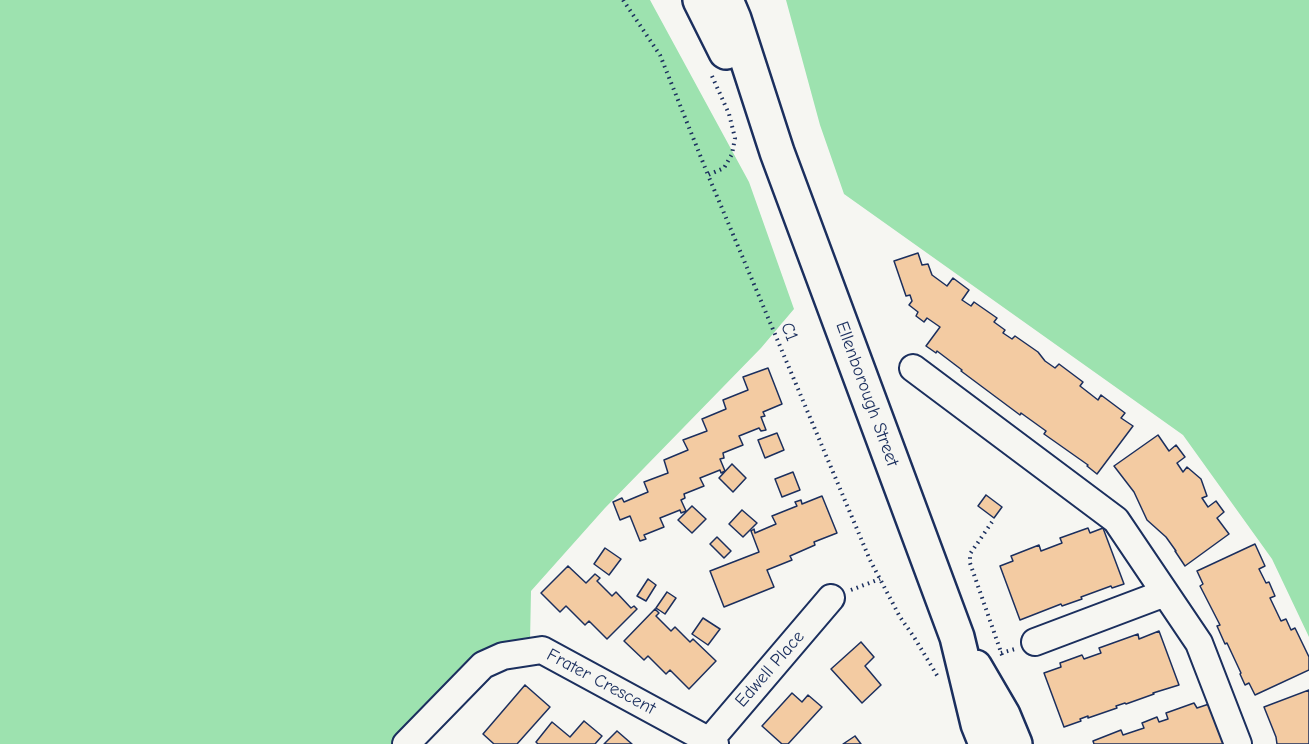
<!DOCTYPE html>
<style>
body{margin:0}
canvas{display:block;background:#f6f6f2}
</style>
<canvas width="1309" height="744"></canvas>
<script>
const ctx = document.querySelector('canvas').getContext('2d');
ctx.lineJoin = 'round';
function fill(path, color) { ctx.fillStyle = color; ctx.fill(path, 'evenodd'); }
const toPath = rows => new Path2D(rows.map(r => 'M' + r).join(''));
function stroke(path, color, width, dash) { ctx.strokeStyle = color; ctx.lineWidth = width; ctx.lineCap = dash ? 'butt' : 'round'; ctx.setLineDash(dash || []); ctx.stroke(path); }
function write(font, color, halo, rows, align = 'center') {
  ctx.font = font + ' "Comic Neue",sans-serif'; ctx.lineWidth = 6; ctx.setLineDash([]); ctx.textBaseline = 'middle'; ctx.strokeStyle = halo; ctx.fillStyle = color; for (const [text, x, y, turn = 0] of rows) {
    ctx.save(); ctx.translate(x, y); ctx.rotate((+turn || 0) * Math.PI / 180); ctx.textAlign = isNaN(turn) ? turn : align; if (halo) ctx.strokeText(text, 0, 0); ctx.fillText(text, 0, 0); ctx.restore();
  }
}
const green = toPath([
 [0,0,650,0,749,182,794,309,761,348,605,508,531,591,530,642,406,744,0,744],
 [786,0,1309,0,1309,637,1272,559,1183,435,844,194,820,125]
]);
const building = toPath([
 [918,253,922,265,928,264,932,275,947,286,953,278,969,290,962,300,971,306,974,302,997,318,994,322,1005,330,1003,333,1012,339,1015,336,1038,352,1045,361,1055,368,1059,364,1083,382,1080,386,1098,400,1101,395,1125,413,1121,418,1133,426,1097,474,1087,466,1088,465,1044,434,1046,431,1021,413,1020,415,961,371,962,370,937,351,936,353,926,346,940,327,927,318,924,322,916,316,918,312,909,305,912,301,910,295,906,296,894,261,918,253],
 [768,368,782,404,763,412,765,416,761,417,766,430,761,431,759,428,739,436,743,445,723,453,724,458,720,459,725,471,721,473,720,470,700,478,704,486,684,494,685,498,681,500,686,511,681,513,680,510,660,518,664,527,644,535,646,539,640,541,630,516,620,520,613,502,622,498,624,502,648,492,644,482,668,473,664,460,688,450,683,440,707,431,702,419,726,409,723,400,748,390,743,377,768,368],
 [777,433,784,450,765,458,758,440,777,433],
 [1158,435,1169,451,1176,445,1185,457,1177,463,1183,472,1187,467,1201,479,1207,496,1202,498,1208,507,1216,501,1224,512,1217,518,1229,534,1185,566,1175,551,1176,551,1166,537,1147,520,1134,492,1114,466,1158,435],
 [732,464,746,478,733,492,719,478,732,464],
 [793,472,800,490,782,497,775,479,793,472],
 [986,495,1002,507,994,518,978,506,986,495],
 [822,496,837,533,814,542,815,545,790,556,792,560,767,570,774,587,724,607,710,571,759,552,751,531,754,529,755,533,776,524,772,516,797,506,795,502,801,500,802,504,822,496],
 [692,506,706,519,692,533,678,520,692,506],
 [742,510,757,523,743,537,729,524,742,510],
 [1088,528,1090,533,1103,528,1124,584,1112,588,1111,586,1081,597,1082,599,1062,606,1061,604,1020,620,1000,566,1013,561,1011,556,1039,545,1041,551,1062,543,1060,538,1088,528],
 [717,537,731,551,724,558,710,544,717,537],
 [1255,544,1265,566,1259,569,1266,583,1269,582,1275,596,1270,598,1281,621,1286,619,1291,630,1295,628,1309,657,1309,670,1255,695,1249,683,1245,685,1240,674,1241,673,1227,643,1225,644,1217,626,1220,625,1200,586,1203,584,1197,571,1255,544],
 [605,548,621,559,609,575,594,564,605,548],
 [568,566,586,583,595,574,600,578,597,581,612,596,616,592,631,608,634,606,637,609,607,639,589,621,585,625,566,606,560,612,541,593,568,566],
 [648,579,656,585,646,601,637,596,648,579],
 [667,592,676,598,665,614,656,608,667,592],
 [655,609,659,613,656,616,671,631,675,627,690,642,693,639,716,661,689,689,670,670,666,674,648,656,644,660,624,641,655,609],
 [703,618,720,629,708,645,692,634,703,618],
 [1159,631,1179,685,1153,693,1154,694,1126,704,1125,703,1116,706,1117,708,1088,718,1088,716,1080,719,1081,721,1064,727,1044,673,1061,667,1060,663,1082,655,1084,659,1101,653,1099,648,1138,634,1139,639,1159,631],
 [861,642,874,657,865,666,881,685,862,703,831,669,861,642],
 [525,685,550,707,517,744,494,744,483,734,525,685],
 [1309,690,1309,744,1277,744,1276,737,1264,707,1309,690],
 [792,693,802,702,808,695,822,707,788,744,782,744,762,726,792,693],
 [1194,703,1197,708,1209,704,1224,744,1094,744,1093,741,1121,730,1123,735,1144,728,1142,723,1157,717,1159,722,1168,719,1166,713,1194,703],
 [584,721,602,736,595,744,538,744,536,742,552,722,570,737,584,721],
 [617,731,632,744,604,744,617,731],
 [855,736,861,744,843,744,855,736]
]);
const path = toPath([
 [623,0,660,55,708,175],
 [712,76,729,114,735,138,732,154,724,168,708,175,870,560,900,617,914,637,938,677],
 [992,522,970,554,970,563,1003,658],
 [851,590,880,579],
 [1001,653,1015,649]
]);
const minor = toPath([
 [913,368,1116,520,1199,643,1238,744],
 [1035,642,1165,593],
 [710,740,831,598],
 [406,744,483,665,503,656,542,650,715,744]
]);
const major = toPath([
 [700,0,726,52],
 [726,0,734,19,777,152,957,637,978,724,986,744],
 [975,667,1003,715,1015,744]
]);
const streetNames = [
 ["C1",789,332,67],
 ["Ellenborough Street",867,394,70],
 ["Edwell Place",770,669,-49],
 ["Frater Crescent",601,682,28]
];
fill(green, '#9de2af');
fill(building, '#f3cba2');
stroke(building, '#1b2f5e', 1.5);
stroke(minor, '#1b2f5e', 30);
stroke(major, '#1b2f5e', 38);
stroke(path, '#1b2f5e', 4, [1.5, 4.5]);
stroke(minor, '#f6f6f2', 26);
stroke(major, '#f6f6f2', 33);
write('18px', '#1b2f5e', '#f6f6f2', streetNames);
</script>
